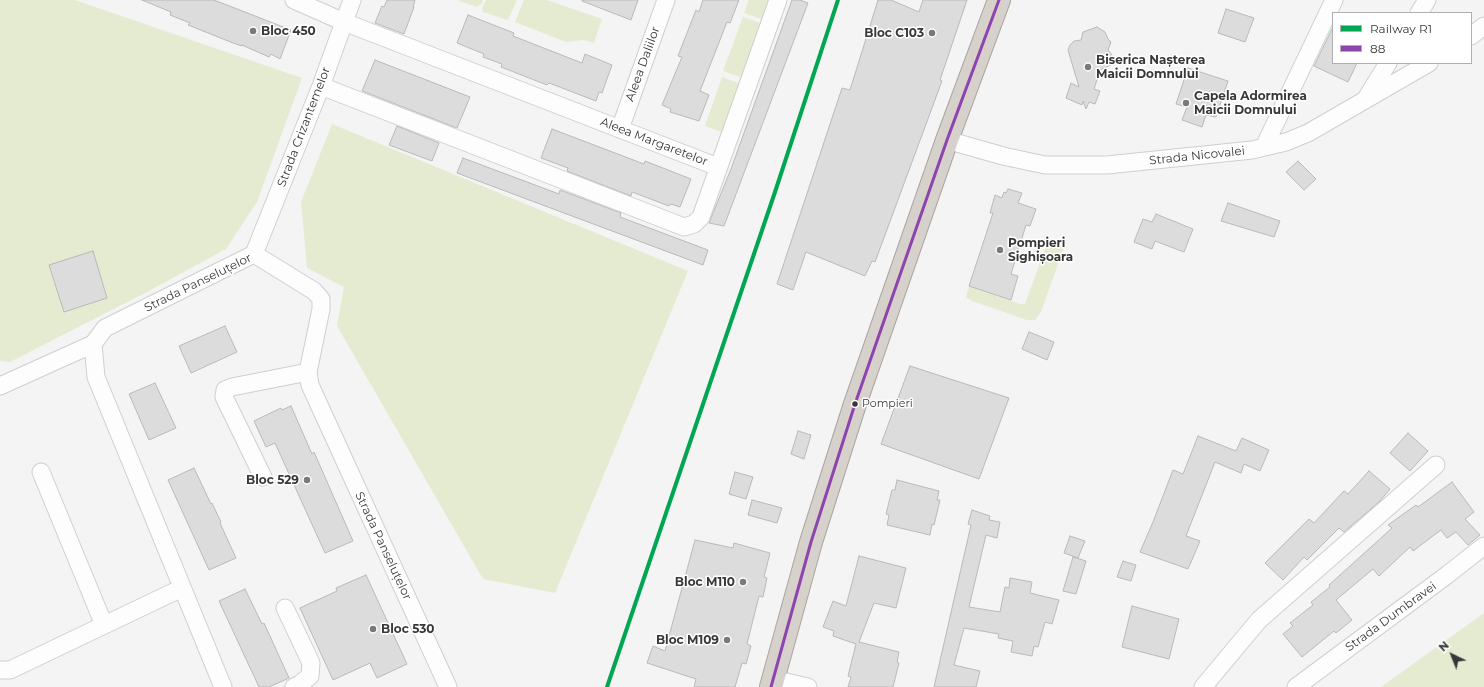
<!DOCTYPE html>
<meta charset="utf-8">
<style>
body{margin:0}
#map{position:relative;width:1484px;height:687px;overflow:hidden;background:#f4f4f4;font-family:Montserrat,sans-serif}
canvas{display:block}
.legend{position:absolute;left:1332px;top:12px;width:140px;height:52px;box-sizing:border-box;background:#fff;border:1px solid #afafb0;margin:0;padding:5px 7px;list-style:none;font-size:12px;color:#383839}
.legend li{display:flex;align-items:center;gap:8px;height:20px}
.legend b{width:20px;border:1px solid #afafb0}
.north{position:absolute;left:1432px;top:635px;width:40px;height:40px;-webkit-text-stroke:3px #fff;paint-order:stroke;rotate:317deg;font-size:11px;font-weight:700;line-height:16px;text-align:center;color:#383839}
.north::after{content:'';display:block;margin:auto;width:14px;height:18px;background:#383839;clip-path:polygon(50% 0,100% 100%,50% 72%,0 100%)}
</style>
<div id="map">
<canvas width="1484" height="687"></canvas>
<ul class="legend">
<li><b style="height:5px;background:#00a651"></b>Railway R1</li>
<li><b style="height:5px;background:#8e44ad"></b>88</li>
</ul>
<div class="north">N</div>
</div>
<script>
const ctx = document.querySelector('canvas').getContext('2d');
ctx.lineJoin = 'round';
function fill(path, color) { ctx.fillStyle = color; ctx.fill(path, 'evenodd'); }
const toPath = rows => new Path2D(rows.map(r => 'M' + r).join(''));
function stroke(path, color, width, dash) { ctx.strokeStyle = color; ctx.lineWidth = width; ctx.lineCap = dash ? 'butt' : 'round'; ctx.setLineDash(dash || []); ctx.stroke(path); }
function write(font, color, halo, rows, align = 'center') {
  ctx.font = font + ' Montserrat,sans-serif'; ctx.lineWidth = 3; ctx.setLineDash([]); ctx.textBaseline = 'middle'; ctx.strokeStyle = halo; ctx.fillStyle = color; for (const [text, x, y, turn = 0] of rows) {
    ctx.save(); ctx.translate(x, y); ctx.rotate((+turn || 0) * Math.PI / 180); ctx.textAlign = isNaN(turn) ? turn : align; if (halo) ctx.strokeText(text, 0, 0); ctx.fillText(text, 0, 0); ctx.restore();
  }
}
const green = toPath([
 [0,0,75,0,302,78,257,202,226,249,145,293,10,362,0,361],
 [457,0,483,0,482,3,477,7],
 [486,0,517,0,508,20,483,12,482,9],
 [524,0,547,0,602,19,594,43,584,40,566,42,515,22],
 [749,0,771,0,764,20,744,13],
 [743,17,763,24,743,78,723,71],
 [722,77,741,84,724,133,705,126],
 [332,124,688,271,555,593,483,579,337,326,344,287,307,268,301,202],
 [1048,241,1064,247,1041,312,1035,320,1027,320,972,301,966,297,969,286,1020,304,1025,304],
 [1484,613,1484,687,1381,687]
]);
const building = toPath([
 [142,0,214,0,291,30,280,59,271,54,269,57,242,45,242,46,233,43,188,25,190,23,170,15,171,12,142,0],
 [387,0,415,0,413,7,414,7,404,34,375,23,382,6,384,7,387,0],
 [582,0,638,0,631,20,582,1,582,0],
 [703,0,739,0,730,23,727,22,700,91,709,95,699,121,670,112,671,109,662,105,682,57,678,56,696,10,699,12,703,0],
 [792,0,800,0,808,3,724,226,709,223,731,169,792,0],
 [878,0,891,0,919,12,923,0,967,0,940,80,942,81,875,262,872,261,865,276,806,252,793,290,777,284,842,88,850,90,878,0],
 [1226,9,1254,18,1245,42,1218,33,1226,9],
 [468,15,514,33,513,36,582,63,585,54,612,65,602,93,599,92,596,101,549,83,547,85,501,67,502,64,483,57,484,54,457,43,468,15],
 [1097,27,1105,32,1108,39,1111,42,1108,50,1112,55,1112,60,1111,65,1100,70,1094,89,1100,91,1095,104,1089,102,1086,109,1083,101,1082,105,1066,98,1071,83,1079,87,1068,50,1070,45,1074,41,1081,40,1083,32,1097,27],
 [1333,27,1333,63,1357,63,1348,82,1314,66,1333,27],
 [375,60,470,97,457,128,362,91,375,60],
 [1188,68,1228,81,1216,117,1206,115,1202,127,1182,120,1187,107,1176,104,1188,68],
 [397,126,439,143,432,161,389,145,397,126],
 [552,129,644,164,645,161,691,179,680,207,671,204,669,206,632,192,631,196,567,171,568,168,541,158,552,129],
 [463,158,559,194,560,190,621,213,620,217,708,250,703,265,457,173,463,158],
 [1298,161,1316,179,1304,190,1286,172,1298,161],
 [1008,189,1022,193,1018,203,1036,209,1030,226,1026,225,1011,274,1018,276,1011,300,969,286,993,213,990,213,995,195,1002,198,1004,192,1006,193,1008,189],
 [1228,203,1280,221,1274,237,1221,221,1228,203],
 [1156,214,1193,229,1184,252,1155,241,1152,249,1134,242,1143,219,1152,222,1156,214],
 [93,251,107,298,64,312,49,265,93,251],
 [225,326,237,352,191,373,179,346,225,326],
 [1029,332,1054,342,1047,360,1022,349,1029,332],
 [910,366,1009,398,979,479,881,444,910,366],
 [155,383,176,428,149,440,129,394,155,383],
 [291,406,312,454,314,452,353,541,325,553,275,443,266,447,254,421,281,408,282,410,291,406],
 [798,431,811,435,804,459,791,454,798,431],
 [1408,433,1428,451,1410,471,1390,453,1408,433],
 [1198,436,1236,451,1242,438,1269,450,1260,471,1244,464,1241,473,1215,462,1186,536,1200,541,1188,569,1140,552,1153,522,1173,470,1183,474,1198,436],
 [194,468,211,504,212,503,221,522,220,523,236,558,209,570,168,480,194,468],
 [1369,471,1390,489,1379,502,1344,532,1339,528,1307,560,1304,557,1283,580,1265,563,1309,519,1314,523,1344,491,1348,494,1369,471],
 [735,472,753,477,746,499,729,494,735,472],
 [897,480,939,491,937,500,940,500,934,525,932,524,930,535,887,525,889,515,886,514,892,490,895,490,897,480],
 [1452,482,1474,512,1465,519,1480,535,1468,545,1456,532,1447,538,1441,530,1413,551,1410,547,1379,576,1373,569,1336,600,1352,620,1336,633,1334,631,1302,657,1283,634,1293,626,1290,623,1313,605,1311,602,1330,587,1329,585,1392,528,1388,525,1416,505,1418,507,1452,482],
 [752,500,782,508,777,523,748,515,752,500],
 [972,510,990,516,989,520,1000,522,997,538,986,535,969,607,1000,612,1005,587,1009,588,1010,578,1032,582,1030,593,1059,600,1052,624,1045,622,1038,647,1034,646,1032,656,1011,652,1013,641,998,638,999,634,964,628,954,665,980,671,976,687,934,687,971,525,968,524,972,510],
 [1070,536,1085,541,1078,558,1064,553,1070,536],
 [695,540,733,548,734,543,770,553,764,577,767,578,763,597,759,596,747,644,751,646,746,664,742,663,735,687,694,687,696,679,647,663,653,646,665,651,695,540],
 [859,556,906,568,896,608,874,603,859,642,899,652,897,662,899,663,893,687,848,687,851,677,848,676,856,644,833,636,834,631,823,627,833,601,846,606,859,556],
 [1073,557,1086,561,1076,594,1063,591,1073,557],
 [1123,561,1136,565,1131,581,1117,577,1123,561],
 [366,575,407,664,377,678,370,663,333,680,300,608,337,591,336,588,366,575],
 [245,589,262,624,264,623,289,678,269,687,259,687,219,601,245,589],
 [1132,606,1179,619,1169,659,1122,647,1132,606]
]);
const street = toPath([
 [294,0,344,22,718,167],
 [1419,13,1427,0],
 [1471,36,1484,26],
 [321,86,684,227,694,224,701,217,778,0],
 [1367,97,1388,63],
 [620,129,666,0],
 [947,140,1003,156,1045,165,1107,165,1252,150,1286,142,1308,133,1429,63],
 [1264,147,1334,0],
 [254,254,314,291,321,299,321,309,308,372,310,385,448,687],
 [254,254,321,86,352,0],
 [0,386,93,344],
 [41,472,104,625],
 [263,477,224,397,225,390,232,387,308,372],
 [285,608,311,663,310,676,300,684,294,687],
 [0,670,10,670,182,588],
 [773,679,808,687],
 [223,687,96,377,93,344,105,328,254,254],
 [1203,687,1259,620,1436,465],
 [1296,687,1447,575,1484,546]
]);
const highway = toPath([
 [771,687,811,542,855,404,947,140,999,0]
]);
const bus1 = toPath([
 [771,687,811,542,855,404,947,140,999,0]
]);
const rail1 = toPath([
 [607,687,775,192,838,0]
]);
const markers = [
 [253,31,4,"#7a7a7a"],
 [932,33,4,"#7a7a7a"],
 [1088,67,4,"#7a7a7a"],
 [1186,103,4,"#7a7a7a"],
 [1000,250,4,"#7a7a7a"],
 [855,404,3.5,"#383839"],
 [307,480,4,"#7a7a7a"],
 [743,582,4,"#7a7a7a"],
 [373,629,4,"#7a7a7a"],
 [727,640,4,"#7a7a7a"]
];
const busNames = [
 ["Pompieri",862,404]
];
const poiNames = [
 ["Bloc 450",261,31],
 ["Bloc C103",924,33,"right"],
 ["Biserica Nașterea",1096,60],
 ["Maicii Domnului",1096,74],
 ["Capela Adormirea",1194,96],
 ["Maicii Domnului",1194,110],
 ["Pompieri",1008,243],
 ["Sighișoara",1008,257],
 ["Bloc 529",299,480,"right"],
 ["Bloc M110",735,582,"right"],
 ["Bloc 530",381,629],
 ["Bloc M109",719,640,"right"]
];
const streetNames = [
 ["Aleea Daliilor",643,64,-70],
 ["Strada Crizantemelor",304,127,-69],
 ["Aleea Margaretelor",654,142,21],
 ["Strada Nicovalei",1197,156,-6],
 ["Strada Panseluțelor",198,283,-26],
 ["Strada Panseluțelor",383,546,65],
 ["Strada Dumbravei",1391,617,-36]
];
fill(green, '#e5ebd1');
fill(building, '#dcdcdc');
stroke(building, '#b9b9b9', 1);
stroke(street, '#cfcfcf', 19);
stroke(highway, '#aca59f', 24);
stroke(street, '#fdfdfd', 17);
stroke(highway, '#d7d1cc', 22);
stroke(bus1, '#8e44ad', 3);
stroke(rail1, '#00a651', 4);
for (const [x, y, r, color] of markers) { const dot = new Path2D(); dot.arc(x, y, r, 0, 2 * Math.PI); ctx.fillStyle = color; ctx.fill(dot); stroke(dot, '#fff', 1.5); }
write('11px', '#383839', '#fff', busNames, 'left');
write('bold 12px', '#383839', '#fff', poiNames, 'left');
write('12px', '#383839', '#fff', streetNames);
</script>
